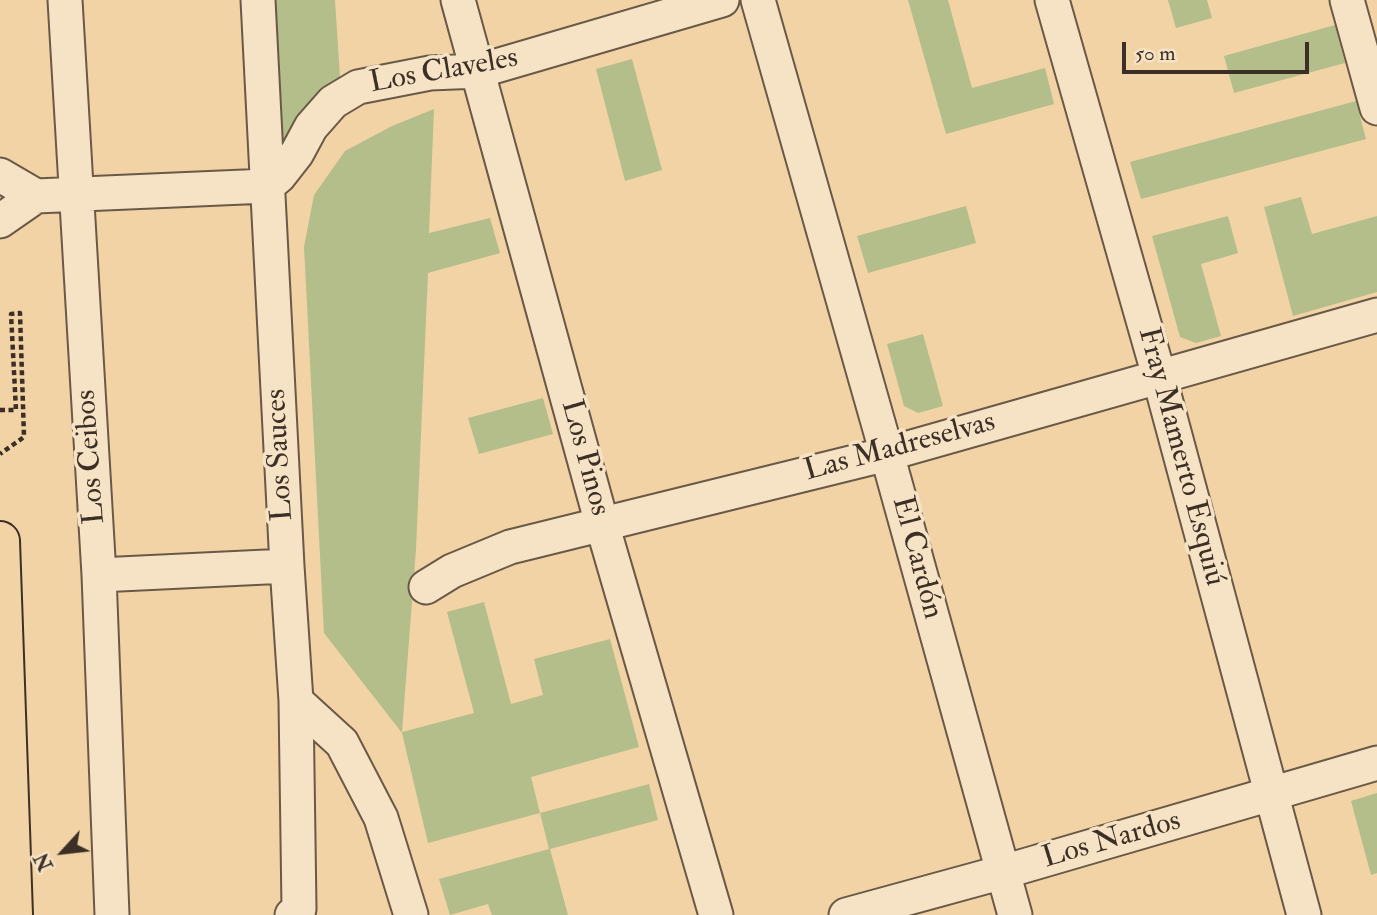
<!DOCTYPE html>
<meta charset="utf-8">
<style>
body{margin:0}
#map{position:relative;width:1377px;height:915px;overflow:hidden;background:#f1d3a6;font-family:"IM FELL Double Pica",serif}
canvas{display:block}
.north{position:absolute;left:28px;top:817px;width:70px;height:70px;-webkit-text-stroke:5px #f6e2c5;paint-order:stroke;rotate:243deg;font-size:19px;font-weight:700;line-height:28px;text-align:center;color:#3c3026}
.north::after{content:'';display:block;margin:auto;width:24px;height:32px;background:#3c3026;clip-path:polygon(50% 0,100% 100%,50% 72%,0 100%)}
.scale{position:absolute;left:1122px;top:42px;width:187px;height:32px;box-sizing:border-box;border:4px solid #3c3026;border-top:0;padding-left:9px;font-size:21px;line-height:24px;white-space:nowrap;color:#3c3026;-webkit-text-stroke:5px #f6e2c5;paint-order:stroke}
</style>
<div id="map">
<canvas width="1377" height="915"></canvas>
<div class="north">N</div>
<div class="scale">50 m</div>
</div>
<script>
const ctx = document.querySelector('canvas').getContext('2d');
ctx.lineJoin = 'round';
function fill(path, color) { ctx.fillStyle = color; ctx.fill(path, 'evenodd'); }
const toPath = rows => new Path2D(rows.map(r => 'M' + r).join(''));
function stroke(path, color, width, dash) { ctx.strokeStyle = color; ctx.lineWidth = width; ctx.lineCap = dash ? 'butt' : 'round'; ctx.setLineDash(dash || []); ctx.stroke(path); }
function write(font, color, halo, rows, align = 'center') {
  ctx.font = font + ' "IM FELL Double Pica",serif'; ctx.lineWidth = 7; ctx.setLineDash([]); ctx.textBaseline = 'middle'; ctx.strokeStyle = halo; ctx.fillStyle = color; for (const [text, x, y, turn = 0] of rows) {
    ctx.save(); ctx.translate(x, y); ctx.rotate((+turn || 0) * Math.PI / 180); ctx.textAlign = isNaN(turn) ? turn : align; if (halo) ctx.strokeText(text, 0, 0); ctx.fillText(text, 0, 0); ctx.restore();
  }
}
const green = toPath([
 [270,0,335,0,340,77,312,100,309,123,278,156],
 [908,0,948,0,972,88,1045,68,1054,104,946,134],
 [1168,0,1207,0,1212,18,1176,28],
 [1335,25,1345,63,1234,93,1224,56],
 [632,59,662,170,625,181,596,69],
 [1356,101,1366,139,1141,199,1130,162],
 [434,109,429,233,490,218,500,253,428,273,416,549,402,732,474,713,447,612,484,602,511,704,543,695,534,659,610,639,639,747,531,777,540,813,649,784,658,820,550,849,568,915,492,915,488,904,450,915,439,879,549,849,540,813,428,843,402,733,324,633,304,247,314,195,345,151,392,126],
 [1301,197,1312,234,1377,216,1377,292,1293,316,1264,207],
 [966,206,976,243,868,273,857,236],
 [1228,216,1238,253,1201,264,1221,336,1196,343,1180,337,1152,236],
 [923,334,943,406,918,413,904,406,887,344],
 [543,398,553,434,479,454,468,418],
 [1377,793,1377,873,1371,875,1351,801]
]);
const path = toPath([
 [0,410,16,410,11,314,20,313,24,437,0,454]
]);
const minor = toPath([
 [65,0,99,575,112,915],
 [258,0,287,566,296,701,299,909,292,915],
 [458,0,602,524,716,915],
 [758,0,887,454,1015,915],
 [1052,0,1159,376,1304,915],
 [1347,0,1377,108],
 [0,175,36,196],
 [0,221,36,196,267,186,279,176,297,153,311,127,333,102,358,87,430,73,479,71,722,0],
 [99,575,287,566],
 [426,587,452,571,510,547,887,454,1377,315],
 [296,701,342,743,381,818,411,915],
 [846,915,1003,872,1377,763]
]);
const major = toPath([
 [0,541,13,915]
]);
const streetNames = [
 ["Los Claveles",444,72,-10],
 ["Las Madreselvas",900,448,-15],
 ["Los Sauces",281,455,-93],
 ["Los Ceibos",92,457,-94],
 ["Fray Mamerto Esquiú",1180,457,75],
 ["Los Pinos",584,458,75],
 ["El Cardón",916,558,75],
 ["Los Nardos",1112,841,-16]
];
fill(green, '#b4be8a');
stroke(minor, '#695946', 37);
stroke(major, '#3c3026', 42);
stroke(path, '#3c3026', 4.5, [5, 3.5]);
stroke(minor, '#f6e2c5', 33);
stroke(major, '#f1d3a6', 38);
write('30px', '#3c3026', '#f6e2c5', streetNames);
</script>
